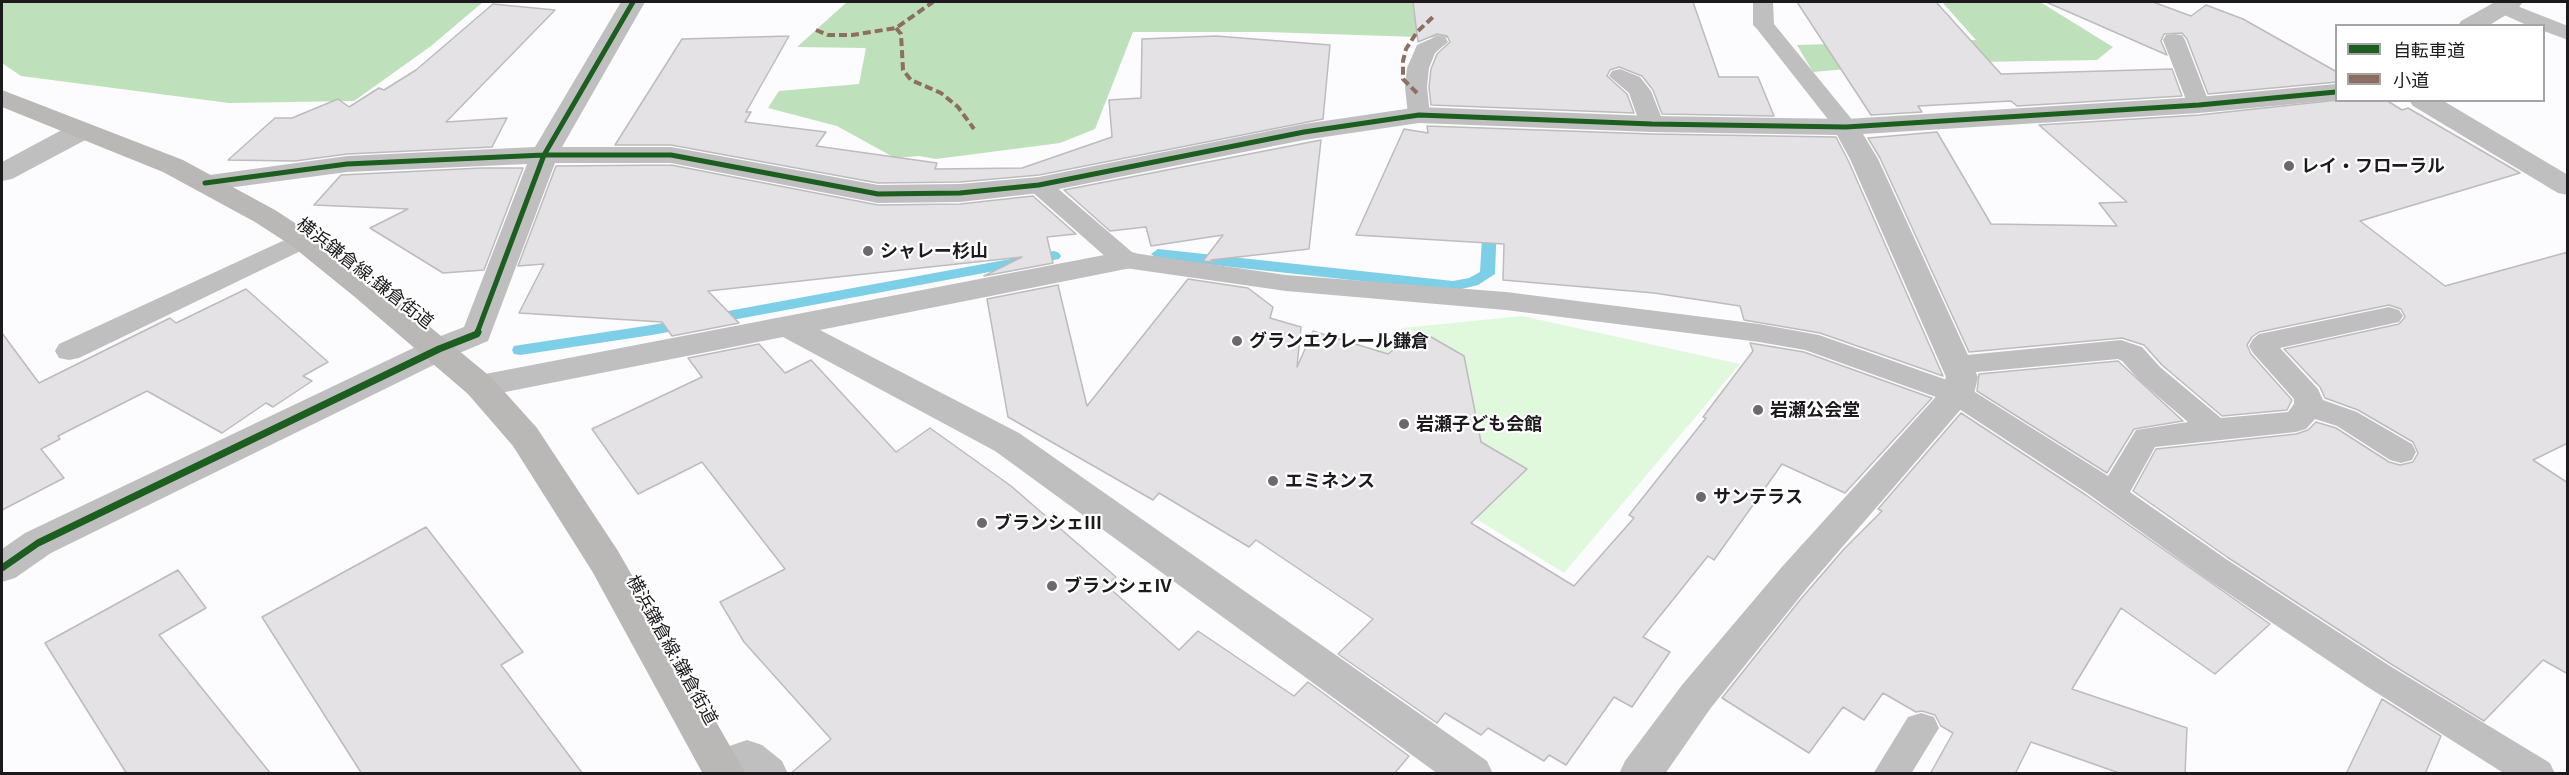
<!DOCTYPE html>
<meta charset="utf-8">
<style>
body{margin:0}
#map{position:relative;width:2569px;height:775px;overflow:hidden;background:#fcfbfd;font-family:Barlow,"Noto Sans JP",sans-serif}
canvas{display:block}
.frame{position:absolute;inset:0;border:3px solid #1d1a1d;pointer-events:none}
.legend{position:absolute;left:2335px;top:24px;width:210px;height:78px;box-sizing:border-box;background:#fff;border:2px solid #a5a3a5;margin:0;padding:8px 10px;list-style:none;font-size:18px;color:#1d1a1d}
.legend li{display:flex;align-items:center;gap:12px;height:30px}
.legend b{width:30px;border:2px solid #a5a3a5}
</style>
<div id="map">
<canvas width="2569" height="775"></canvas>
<div class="frame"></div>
<ul class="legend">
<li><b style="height:8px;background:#1b5e20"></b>自転車道</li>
<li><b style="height:8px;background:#8d6e63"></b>小道</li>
</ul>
</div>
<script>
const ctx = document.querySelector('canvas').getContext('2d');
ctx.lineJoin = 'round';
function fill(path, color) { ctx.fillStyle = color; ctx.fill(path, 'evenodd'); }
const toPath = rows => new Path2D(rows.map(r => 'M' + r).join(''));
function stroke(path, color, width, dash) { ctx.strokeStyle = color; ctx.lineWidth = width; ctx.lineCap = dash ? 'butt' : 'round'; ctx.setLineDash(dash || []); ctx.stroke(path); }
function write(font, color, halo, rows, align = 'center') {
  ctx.font = font + ' Barlow,"Noto Sans JP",sans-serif'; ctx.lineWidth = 4.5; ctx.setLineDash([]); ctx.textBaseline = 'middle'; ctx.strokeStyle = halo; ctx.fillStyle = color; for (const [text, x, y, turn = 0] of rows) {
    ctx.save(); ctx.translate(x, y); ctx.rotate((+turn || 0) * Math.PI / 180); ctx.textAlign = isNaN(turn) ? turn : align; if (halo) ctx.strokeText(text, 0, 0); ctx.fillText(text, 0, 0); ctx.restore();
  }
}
const green = toPath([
 [1522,316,1740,364,1564,573,1306,414,1402,328]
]);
const forest = toPath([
 [2,2,483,2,431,46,354,101,229,103,21,76,2,63],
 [847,2,1482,2,1449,38,1266,32,1133,32,1095,129,1060,143,936,159,919,156,895,158,837,126,768,108,779,91,859,84,866,48,797,47],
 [1942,2,2040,2,2113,47,2097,60,1918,63,1813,72,1797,45,1976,40]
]);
const stream = toPath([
 [1490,217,1497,221,1495,274,1478,285,1453,291,1158,259,1151,254,1158,249,1453,281,1469,278,1480,272,1483,221,1490,217],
 [1054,251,1059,253,1061,256,1059,259,652,335,520,355,514,354,512,350,514,346,520,345,652,325,1054,251]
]);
const building = toPath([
 [1413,2,1693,2,1719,77,1758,77,1774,116,1662,114,1653,90,1642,76,1619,67,1610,70,1607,76,1627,94,1634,113,1431,105,1429,87,1431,69,1437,54,1450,42,1447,36,1437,34,1418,42,1413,2],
 [1797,2,1936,2,2001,74,2172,69,2182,96,2017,106,2011,101,1918,106,1922,112,1871,115,1797,2],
 [2046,2,2153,2,2191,16,2206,5,2243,19,2337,72,2337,82,2208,94,2187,39,2182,33,2164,34,2161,41,2167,55,2046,2],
 [493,4,555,10,446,122,507,118,492,147,347,154,295,161,228,160,275,118,292,118,338,99,349,107,379,88,384,90,416,70,493,4],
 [789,36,746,112,751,112,745,122,826,132,816,146,937,163,935,169,1022,168,1112,137,1109,100,1141,98,1142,39,1216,36,1330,45,1323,119,1039,175,960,182,878,183,671,145,615,145,682,39,789,36],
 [2338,100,2386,100,2402,110,2408,108,2520,173,2360,221,2445,286,2568,252,2568,443,2533,460,2568,483,2568,674,2543,660,2484,721,2391,664,2227,557,2133,491,2156,449,2296,434,2308,430,2316,422,2336,428,2389,462,2400,465,2413,462,2418,453,2413,442,2358,410,2325,398,2320,387,2284,349,2399,324,2405,317,2401,309,2389,305,2259,332,2252,337,2247,345,2251,354,2292,400,2287,410,2222,416,2162,365,2144,345,2122,338,1969,352,1880,158,1868,138,1937,132,1991,224,2117,226,2099,203,2127,202,2039,125,2199,115,2338,100],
 [1427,126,1652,134,1836,137,1848,160,1943,376,1820,333,1744,320,1740,306,1654,293,1503,280,1504,244,1356,235,1404,129,1428,133,1427,126],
 [1321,140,1309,249,1211,260,1215,262,1203,261,1223,235,1151,246,1146,227,1110,231,1064,190,1321,140],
 [671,165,878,205,960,204,1033,196,1076,234,1047,237,1053,263,984,276,1022,257,708,291,739,323,672,336,662,322,519,313,544,264,518,266,556,166,671,165],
 [481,168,523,168,484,270,443,273,370,228,408,209,314,205,341,175,481,168],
 [1188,279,1248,288,1273,307,1270,318,1301,327,1297,367,1313,331,1388,354,1419,330,1464,356,1481,442,1527,469,1471,523,1574,586,1634,518,1629,515,1706,418,1703,417,1753,351,1750,343,1804,352,1932,398,1845,493,1782,464,1714,560,1708,556,1643,637,1670,652,1632,707,1614,697,1566,765,1549,755,1544,761,1488,728,1481,735,1445,713,1437,723,1338,654,1373,619,1256,540,1249,547,1159,493,1153,500,1008,417,987,299,1058,285,1087,406,1188,279],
 [246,289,328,362,303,376,312,381,273,407,266,403,222,433,147,391,58,436,60,439,41,449,64,478,2,510,2,333,39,383,170,318,176,323,246,289],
 [759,344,785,373,811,360,896,452,930,428,1011,486,1116,577,1106,585,1179,650,1198,631,1294,696,1308,682,1409,756,1394,774,790,774,831,739,744,642,720,602,785,569,702,462,638,494,592,429,702,377,688,358,759,344],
 [2118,361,2183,421,2134,429,2107,473,1977,391,1979,374,2118,361],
 [1961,413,2086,495,2270,624,2215,674,2121,608,2072,689,2187,728,2185,774,2122,774,2031,742,2015,774,1930,774,1953,733,1941,726,1935,715,1922,711,1916,712,1883,693,1864,720,1843,707,1809,753,1722,698,1800,600,1844,549,1882,511,1878,509,1961,413],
 [426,527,523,652,501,665,583,774,362,774,262,617,426,527],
 [178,570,206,608,159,635,271,774,127,774,45,643,178,570],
 [2382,699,2441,736,2425,774,2346,774,2382,699]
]);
const lane = toPath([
 [1753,2,1773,2,1774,24,1854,122,1858,127,1854,132,1846,134,1838,132,1757,29,1753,25,1753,2],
 [2493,2,2507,2,2568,26,2568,40,2544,31,2544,26,2529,26,2493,10,2490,6,2493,2],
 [2174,34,2182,35,2185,40,2210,105,2207,110,2199,112,2191,110,2188,105,2163,40,2166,35,2174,34],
 [1437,36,1445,37,1448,42,1435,53,1429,68,1427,87,1430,115,1427,120,1419,122,1411,120,1408,115,1405,87,1407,68,1417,45,1437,36],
 [1620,69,1640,77,1651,91,1664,124,1660,129,1652,131,1644,129,1640,124,1629,93,1609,76,1612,71,1620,69],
 [1039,178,1048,180,1133,253,1286,275,1506,292,1759,324,1819,335,1967,387,2108,476,2136,430,2188,422,2140,381,2122,361,2118,359,1956,374,1946,371,1942,364,1946,357,2121,340,2142,347,2160,367,2221,418,2288,412,2294,404,2294,399,2253,353,2249,346,2253,339,2259,334,2269,332,2389,307,2399,310,2403,316,2399,322,2280,348,2318,389,2323,400,2357,412,2412,444,2416,452,2412,460,2401,463,2390,460,2337,426,2315,419,2306,429,2296,432,2155,447,2130,492,2226,559,2390,666,2550,763,2555,774,2505,774,2366,686,2204,577,2087,493,1947,401,1805,350,1759,342,1506,310,1286,291,1125,268,1116,266,1030,190,1027,185,1030,180,1039,178],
 [302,232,311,234,315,240,311,246,79,358,69,360,59,358,55,351,59,344,302,232],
 [1921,713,1934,717,1939,728,1911,774,1873,774,1908,717,1921,713]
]);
const street = toPath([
 [621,2,645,2,562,147,671,147,878,185,960,184,1039,177,1304,124,1419,107,1652,116,1846,119,2199,97,2336,84,2336,100,2199,113,1863,134,1878,159,1978,377,1974,394,1807,588,1710,709,1665,774,1619,774,1625,761,1682,685,1781,568,1942,390,1946,377,1850,159,1837,135,1652,132,1419,123,1304,140,1039,193,960,202,878,203,671,163,555,163,488,341,450,357,51,553,15,578,2,582,2,549,25,533,428,341,464,327,527,164,347,172,205,191,195,189,191,183,195,177,347,156,535,147,621,2],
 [2495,2,2523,2,2519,7,2488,26,2458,26,2461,21,2495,2],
 [2409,100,2442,100,2568,175,2568,195,2558,193,2413,106,2409,100],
 [81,123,91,125,94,131,91,137,12,179,2,181,2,162,71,125,81,123],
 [1125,251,1136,253,1140,260,1136,267,820,330,1019,433,1487,761,1493,774,1438,774,995,451,783,337,480,397,468,394,464,386,468,378,480,375,1125,251],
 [747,740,762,745,782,761,788,774,703,774,700,767,706,754,747,740]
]);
const primary = toPath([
 [2,90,183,160,275,210,312,234,378,284,492,378,537,428,618,551,746,774,703,774,592,571,513,446,468,394,356,298,292,246,255,222,163,172,2,107,2,90]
]);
const quiet = toPath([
 [896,28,901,34,903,70,911,80,941,93,958,107,974,129],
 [816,30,828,35,852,35,896,28,933,2],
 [1417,93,1403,79,1403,61,1406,49,1417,32,1435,15]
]);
const cyclewayFar1 = toPath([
 [205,183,347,164,544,155,671,155,878,194,960,193,1039,185,1304,132,1419,115,1652,124,1846,127,2199,105,2336,92],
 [477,333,544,155,633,2]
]);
const cycleway = toPath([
 [2,568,38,543,439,349,477,334,478,332]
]);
const markers = [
 [2289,166,6,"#6b696b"],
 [868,251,6,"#6b696b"],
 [1237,341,6,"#6b696b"],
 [1758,410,6,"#6b696b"],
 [1404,424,6,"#6b696b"],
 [1273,481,6,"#6b696b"],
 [1701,497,6,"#6b696b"],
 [982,523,6,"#6b696b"],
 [1052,586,6,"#6b696b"]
];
const poiNames = [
 ["レイ・フローラル",2301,166],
 ["シャレー杉山",880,251],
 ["グランエクレール鎌倉",1249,341],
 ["岩瀬公会堂",1770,410],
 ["岩瀬子ども会館",1416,424],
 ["エミネンス",1285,481],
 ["サンテラス",1713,497],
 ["ブランシェⅢ",994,523],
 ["ブランシェⅣ",1064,586]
];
const streetNames = [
 ["横浜鎌倉線;鎌倉街道",365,273,38],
 ["横浜鎌倉線;鎌倉街道",672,650,61]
];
fill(green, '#e0f9dd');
fill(forest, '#bee0ba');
fill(stream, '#7dcee7');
fill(building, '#e4e2e5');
stroke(building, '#bcbbbd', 1.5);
fill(lane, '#c0bfbf');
fill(street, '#c0bfbf');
fill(primary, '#b9b8b7');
stroke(quiet, '#8d6e63', 4, [8, 4]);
stroke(cyclewayFar1, '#1b5e20', 5);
stroke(cycleway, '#1b5e20', 7);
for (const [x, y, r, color] of markers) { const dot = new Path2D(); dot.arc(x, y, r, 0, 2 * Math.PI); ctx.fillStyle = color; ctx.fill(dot); stroke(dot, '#fff', 2); }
write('bold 18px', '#1d1a1d', '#fff', poiNames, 'left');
write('18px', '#1d1a1d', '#fff', streetNames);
</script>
